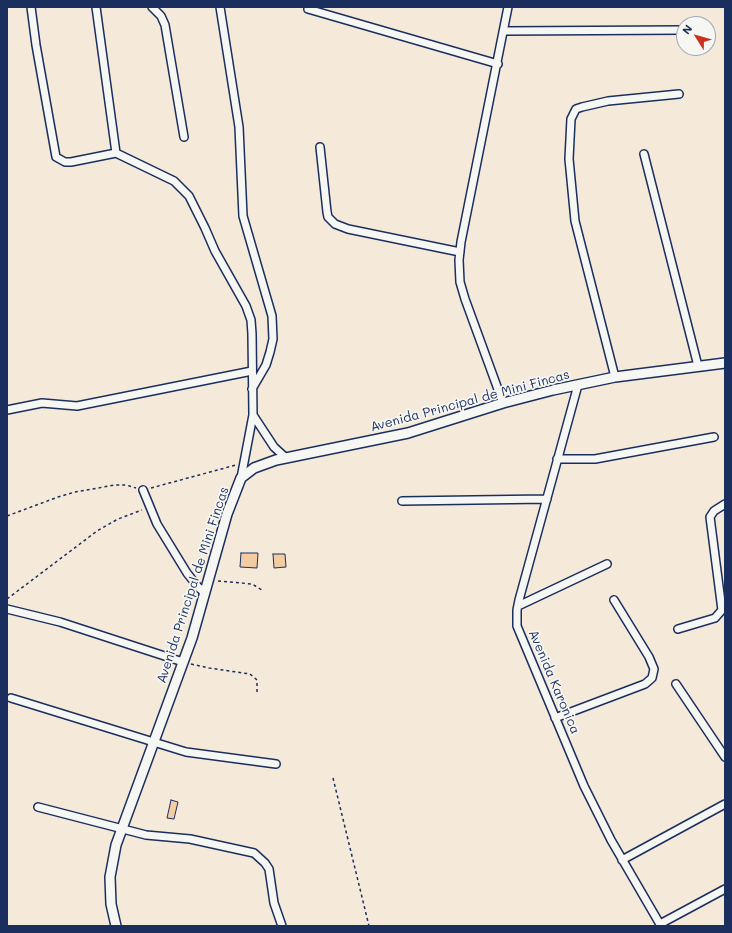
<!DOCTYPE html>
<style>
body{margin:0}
#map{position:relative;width:732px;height:933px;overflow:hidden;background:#f5e9da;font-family:Mali,sans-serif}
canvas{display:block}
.frame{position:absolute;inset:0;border:8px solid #1b2f5e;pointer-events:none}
.north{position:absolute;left:676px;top:16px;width:40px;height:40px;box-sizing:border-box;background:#f6f6f2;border:1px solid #9ea6b7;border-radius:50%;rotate:307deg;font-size:11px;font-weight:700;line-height:16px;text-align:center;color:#1b2f5e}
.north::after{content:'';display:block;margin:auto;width:14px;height:18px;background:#c8321e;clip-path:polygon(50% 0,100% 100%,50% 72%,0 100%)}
</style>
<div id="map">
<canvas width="732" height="933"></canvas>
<div class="frame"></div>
<div class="north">N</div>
</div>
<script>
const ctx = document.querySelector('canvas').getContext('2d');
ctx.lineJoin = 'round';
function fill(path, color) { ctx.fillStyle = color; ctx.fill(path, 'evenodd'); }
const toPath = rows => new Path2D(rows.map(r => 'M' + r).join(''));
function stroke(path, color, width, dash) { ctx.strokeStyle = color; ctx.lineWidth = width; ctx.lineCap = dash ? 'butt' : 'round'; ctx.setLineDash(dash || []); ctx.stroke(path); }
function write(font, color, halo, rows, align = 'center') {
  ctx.font = font + ' Mali,sans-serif'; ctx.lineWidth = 3.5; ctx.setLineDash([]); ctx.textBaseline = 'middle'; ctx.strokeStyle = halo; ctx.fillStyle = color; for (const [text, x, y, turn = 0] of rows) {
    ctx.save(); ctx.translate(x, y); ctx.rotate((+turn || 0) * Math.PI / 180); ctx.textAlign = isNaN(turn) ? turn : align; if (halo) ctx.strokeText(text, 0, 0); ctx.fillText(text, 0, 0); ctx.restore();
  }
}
const building = toPath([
 [241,553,258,553,257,568,240,567,241,553],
 [273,554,285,554,286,567,274,568,273,554],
 [171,800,178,802,174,819,167,818,171,800]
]);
const path = toPath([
 [151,488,236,465],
 [7,516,58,497,75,492,115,485,126,485,136,488],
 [218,581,252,584,262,590],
 [7,599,97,531,118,519,142,510],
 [191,664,209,668,250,674,257,680,257,693],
 [333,778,369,926]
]);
const minor = toPath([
 [31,7,36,45,56,157,65,162,71,162,116,153,174,181,189,196,205,228,215,251,246,306,251,320,252,334,253,415,241,478],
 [96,7,116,153],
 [152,7,161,16,165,25,184,137],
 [220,7,239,127,243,216,272,316,273,339,270,352,266,365,252,389],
 [308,9,498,64],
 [504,31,684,30],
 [320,147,327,212,328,217,335,224,348,229,460,252],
 [644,154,698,366],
 [615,377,575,221,569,159,571,119,576,109,582,107,608,101,679,94],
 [578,385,519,600,517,610,517,626,584,786,611,840,661,926],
 [503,403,465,299,460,282,459,260,461,242,508,7],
 [7,410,42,403,77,406,252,371],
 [253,415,274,447,286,458],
 [557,459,595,459,714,437],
 [143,490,157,524,187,573,198,587,205,593],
 [402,501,547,499],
 [518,606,607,564],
 [7,609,60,622,183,662],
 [678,629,715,618,722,610,710,517,714,511,725,504],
 [676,684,725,757],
 [11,698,186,752,276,764],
 [555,718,645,684,652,678,654,669,649,657,614,600],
 [38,807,146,835,190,839,254,853,265,863,269,869,274,903,282,926],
 [622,860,725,804],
 [660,924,725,889]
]);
const tertiary = toPath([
 [116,926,111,904,110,877,116,845,192,638,227,514,241,478,254,468,276,460,408,433,503,403,553,390,615,377,725,363]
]);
const streetNames = [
 ["Avenida Principal de Mini Fincas",470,401,-15],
 ["Avenida Principal de Mini Fincas",193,585,-72],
 ["Avenida Karonica",554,682,67]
];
fill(building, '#f3cca2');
stroke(building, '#1b2f5e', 1);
stroke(minor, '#1b2f5e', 10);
stroke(tertiary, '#1b2f5e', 12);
stroke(path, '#1b2f5e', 1.5, [3, 3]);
stroke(minor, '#f6f6f2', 7);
stroke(tertiary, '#f6f6f2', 9);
write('13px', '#1b2f5e', '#f6f6f2', streetNames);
</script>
